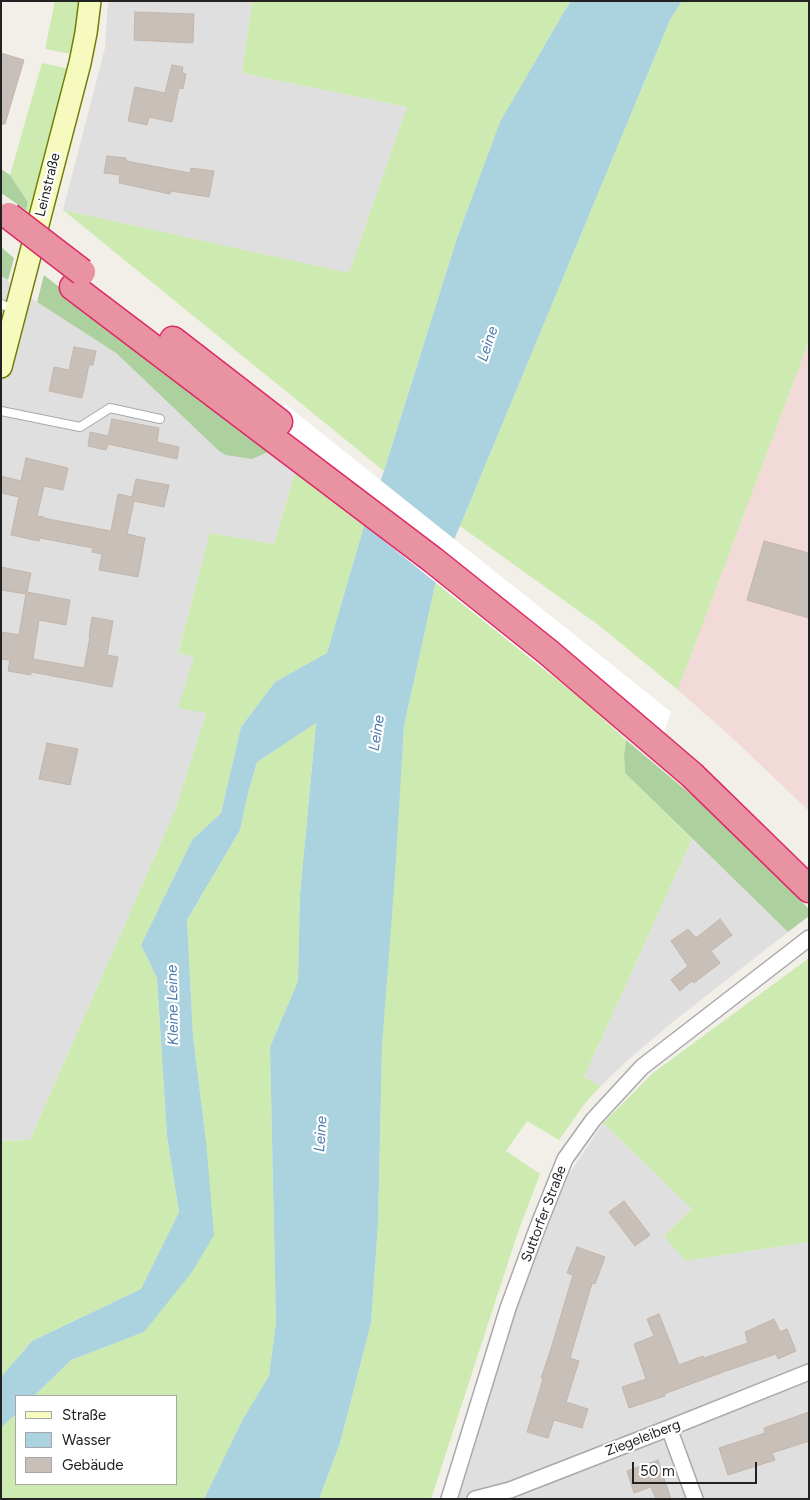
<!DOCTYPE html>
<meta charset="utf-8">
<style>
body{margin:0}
#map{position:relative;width:810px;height:1500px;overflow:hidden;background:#f2efe9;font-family:Figtree,sans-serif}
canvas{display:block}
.frame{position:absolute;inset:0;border:2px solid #222;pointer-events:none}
.legend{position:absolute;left:15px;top:1395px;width:162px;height:90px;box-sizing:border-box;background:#fff;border:1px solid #a7a7a7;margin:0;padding:6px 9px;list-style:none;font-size:15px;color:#222}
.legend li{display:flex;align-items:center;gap:10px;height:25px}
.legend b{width:25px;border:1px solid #a7a7a7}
.scale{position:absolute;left:632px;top:1462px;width:125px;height:22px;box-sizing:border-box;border:2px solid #222;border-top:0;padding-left:6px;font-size:15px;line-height:18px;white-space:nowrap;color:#222;-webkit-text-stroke:4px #fff;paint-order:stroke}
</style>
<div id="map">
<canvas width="810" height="1500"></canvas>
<div class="frame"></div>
<ul class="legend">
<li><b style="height:6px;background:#f7fabf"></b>Straße</li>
<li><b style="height:14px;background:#aad3df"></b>Wasser</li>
<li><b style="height:14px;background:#c7bfb8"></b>Gebäude</li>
</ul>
<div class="scale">50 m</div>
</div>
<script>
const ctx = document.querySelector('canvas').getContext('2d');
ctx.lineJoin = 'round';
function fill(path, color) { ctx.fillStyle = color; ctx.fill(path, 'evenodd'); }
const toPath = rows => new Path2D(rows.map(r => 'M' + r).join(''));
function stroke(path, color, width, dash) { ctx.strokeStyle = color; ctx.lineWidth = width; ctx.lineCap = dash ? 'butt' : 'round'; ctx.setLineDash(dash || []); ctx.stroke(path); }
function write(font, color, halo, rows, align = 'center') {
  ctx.font = font + ' Figtree,sans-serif'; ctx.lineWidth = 4.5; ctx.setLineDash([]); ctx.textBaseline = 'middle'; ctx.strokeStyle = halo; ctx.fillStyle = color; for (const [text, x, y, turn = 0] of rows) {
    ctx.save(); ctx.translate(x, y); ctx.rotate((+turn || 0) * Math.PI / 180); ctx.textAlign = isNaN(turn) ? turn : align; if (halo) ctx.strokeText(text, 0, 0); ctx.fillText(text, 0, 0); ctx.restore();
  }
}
const residential = toPath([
 [108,1,252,1,242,73,407,107,349,274,63,210,105,48],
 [1,276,37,302,116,353,219,451,252,459,268,452,295,473,274,544,210,533,178,653,194,657,206,713,176,808,30,1140,1,1141],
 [692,839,788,932,674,1021,631,1057,601,1086,584,1077],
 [603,1123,692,1209,685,1261,809,1242,809,1499,458,1499,510,1322,560,1188]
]);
const commercial = toPath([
 [809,341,809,811,728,734,678,690]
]);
const grass = toPath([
 [55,1,79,1,71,54,45,49],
 [252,1,571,1,564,12,500,123,457,238,384,471,63,210,349,273,407,107,242,73],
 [682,1,809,1,809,341,678,690,597,624,460,526,670,20],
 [42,63,69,69,31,215,26,210,28,202,10,175],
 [295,473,364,526,327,653,275,682,241,727,221,813,192,840,141,945,157,978,167,1136,179,1212,141,1289,32,1341,1,1377,1,1141,30,1140,176,808,206,713,178,708,194,657,178,653,210,533,274,544],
 [436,581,573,691,626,740,624,756,625,773,692,839,584,1077,601,1086,586,1102,559,1140,527,1121,506,1151,540,1174,517,1235,431,1499,319,1499,340,1443,371,1323,378,1224,382,1046,404,726],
 [316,722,300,895,298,981,270,1047,276,1322,269,1376,243,1419,204,1499,1,1499,1,1428,16,1414,16,1484,176,1484,176,1396,34,1396,71,1360,144,1332,206,1141,193,1036,187,920,240,830,249,789,257,762],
 [809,958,809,1242,685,1261,664,1236,692,1209,603,1123,653,1073]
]);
const forest = toPath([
 [1,169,10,175,28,202,26,210,1,193],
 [1,247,14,258,8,280,1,276],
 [44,275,268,452,252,459,226,455,219,451,116,353,37,302],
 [626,740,694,797,771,870,809,909,809,916,788,932,625,773,624,756]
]);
const water = toPath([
 [571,1,682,1,670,20,460,526,436,581,404,726,395,875,382,1046,378,1224,371,1323,340,1443,319,1499,204,1499,243,1419,269,1376,276,1322,270,1047,298,981,300,895,316,723,257,762,249,789,240,830,187,920,193,1036,206,1141,214,1235,192,1272,144,1332,71,1360,34,1396,16,1396,16,1414,1,1428,1,1377,32,1341,141,1289,179,1212,167,1136,157,978,141,945,192,840,221,813,241,727,275,682,327,653,364,526,384,471,457,238,500,122,564,12]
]);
const pier = toPath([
 [285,404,671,712,655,758,269,449]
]);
const building = toPath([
 [135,12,194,14,193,43,134,40,135,12],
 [1,53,24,60,5,124,1,124,1,53],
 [172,65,183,67,182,73,186,74,183,89,179,88,172,122,149,117,147,125,128,121,135,87,165,93,172,65],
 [107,156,126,158,126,161,190,173,191,168,214,171,209,197,171,191,170,194,119,183,120,175,104,173,107,156],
 [74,347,96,351,93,365,89,365,82,398,49,391,54,367,69,370,74,347],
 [112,419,159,428,157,442,179,447,177,459,108,444,106,450,88,446,90,432,108,436,112,419],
 [26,458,68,468,63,490,44,486,37,516,44,517,43,518,111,531,118,494,132,497,136,479,169,485,164,507,134,501,127,534,145,538,138,577,99,570,102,554,92,552,93,548,40,538,39,541,11,535,19,497,1,493,1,476,21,481,26,458],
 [764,541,809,553,809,618,747,600,764,541],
 [1,567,31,573,27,592,70,600,66,625,39,620,33,659,84,668,90,637,89,637,92,617,113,621,107,655,118,657,112,687,31,672,31,675,8,671,10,660,1,659,1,632,19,635,26,594,1,590,1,567],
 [47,743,78,749,70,785,39,779,47,743],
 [720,919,732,935,711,951,720,963,694,983,692,981,680,991,671,980,688,966,671,941,688,929,696,938,720,919],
 [624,1201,650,1235,635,1246,609,1212,624,1201],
 [577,1247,605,1257,595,1284,592,1283,570,1358,579,1361,566,1402,588,1409,582,1428,554,1420,548,1438,527,1432,543,1379,541,1378,550,1352,573,1275,567,1273,577,1247],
 [659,1314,679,1365,703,1356,704,1358,748,1343,745,1332,774,1319,780,1332,787,1329,796,1351,778,1359,776,1354,726,1371,664,1394,665,1396,629,1408,622,1387,646,1379,634,1344,654,1336,647,1319,659,1314],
 [809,1412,809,1441,772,1453,775,1460,728,1475,719,1448,765,1433,764,1428,809,1412],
 [658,1460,671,1499,656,1499,651,1487,634,1493,627,1471,658,1460]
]);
const lane = toPath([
 [1,304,14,310],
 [1,411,80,427,110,408,160,419]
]);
const street = toPath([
 [669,1428,695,1499],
 [449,1499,508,1308,537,1229,565,1159,593,1120,642,1067,809,938],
 [475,1499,510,1490,669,1428,809,1372]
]);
const secondary = toPath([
 [1,367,80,63,86,33,90,1]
]);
const highway = toPath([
 [73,287,433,560,548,652,692,775,809,889],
 [173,340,279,422]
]);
const highwayBridge = toPath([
 [9,216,82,272]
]);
const streetNames = [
 ["Leinstraße",48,185,-76],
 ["Suttorfer Straße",544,1214,-69],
 ["Ziegeleiberg",643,1438,-21]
];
const waterNames = [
 ["Leine",488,344,-72],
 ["Leine",377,733,-81],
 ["Kleine Leine",173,1005,-91],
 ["Leine",321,1134,-86]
];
fill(residential, '#e0dfdf');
fill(commercial, '#f2dad9');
fill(grass, '#cdebb0');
fill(forest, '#add19e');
fill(water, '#aad3df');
fill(pier, '#fff');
fill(building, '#c7bfb8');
stroke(building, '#c4b6ab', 1);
stroke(lane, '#a9a9a9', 10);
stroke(street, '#a9a9a9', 18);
stroke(secondary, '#707d05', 24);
stroke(highway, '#dc2a67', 29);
stroke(lane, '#fff', 8);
stroke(street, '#fff', 15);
stroke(secondary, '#f7fabf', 21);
stroke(highway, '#e892a2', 26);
stroke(highwayBridge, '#dc2a67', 29, []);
stroke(highwayBridge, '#e892a2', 26);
write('14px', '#222', '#fff', streetNames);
write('italic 15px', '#4a7aab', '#fff', waterNames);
</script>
